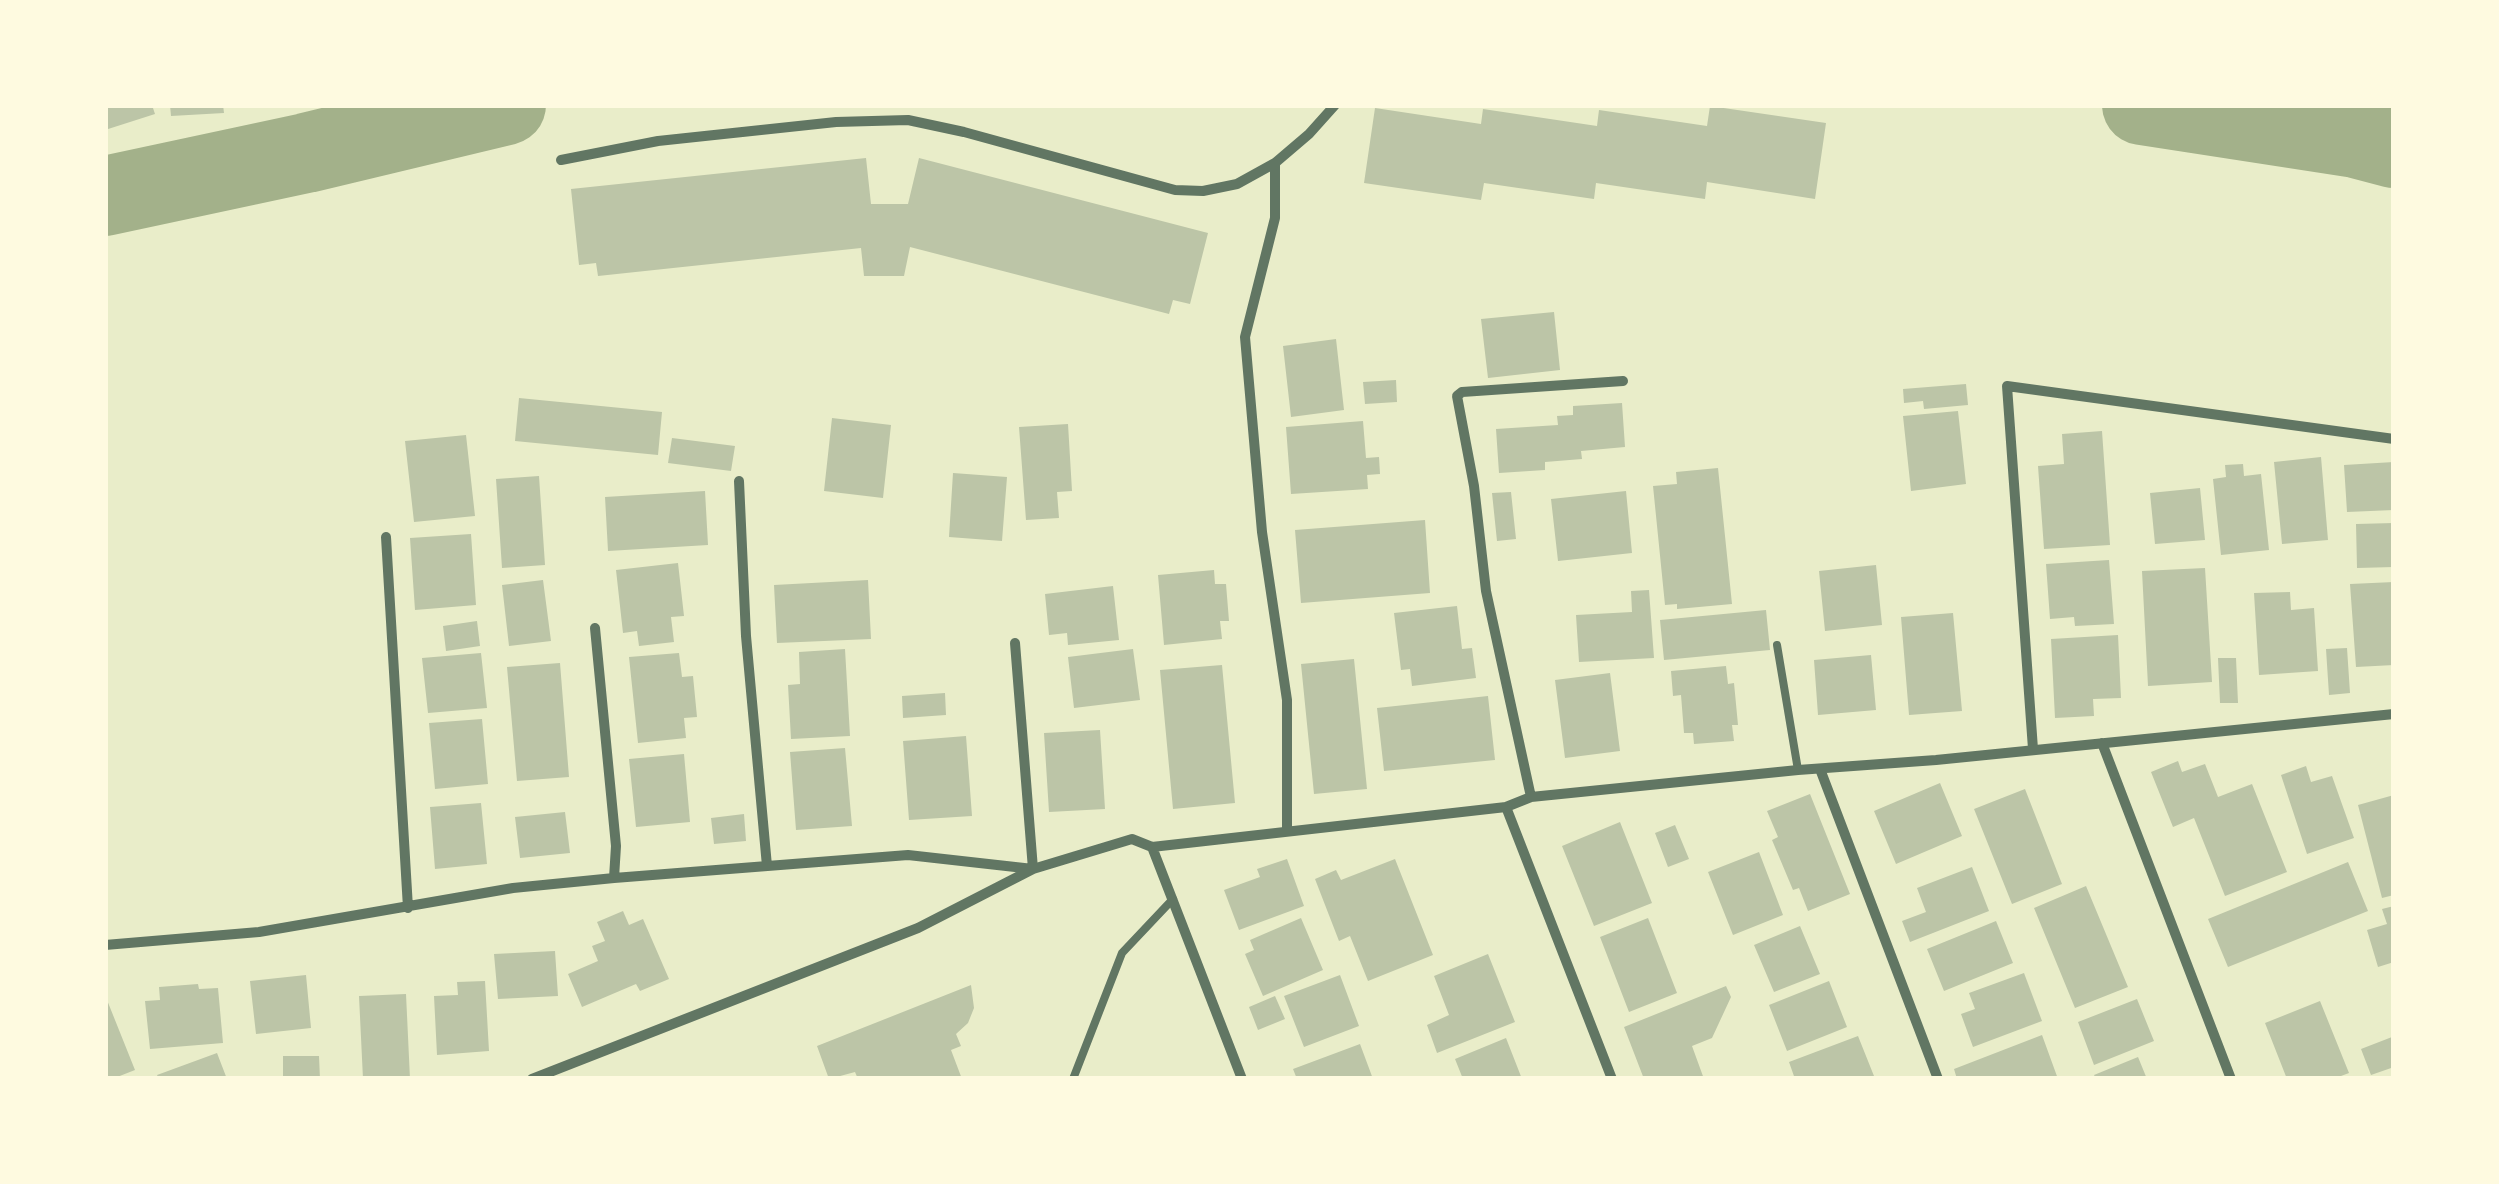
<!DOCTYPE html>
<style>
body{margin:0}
#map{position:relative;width:2499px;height:1184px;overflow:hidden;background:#e9edc9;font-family:"Varela Round",sans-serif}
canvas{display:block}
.frame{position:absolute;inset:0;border:108px solid #fefae0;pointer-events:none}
</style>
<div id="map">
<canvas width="2499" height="1184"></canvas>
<div class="frame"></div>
</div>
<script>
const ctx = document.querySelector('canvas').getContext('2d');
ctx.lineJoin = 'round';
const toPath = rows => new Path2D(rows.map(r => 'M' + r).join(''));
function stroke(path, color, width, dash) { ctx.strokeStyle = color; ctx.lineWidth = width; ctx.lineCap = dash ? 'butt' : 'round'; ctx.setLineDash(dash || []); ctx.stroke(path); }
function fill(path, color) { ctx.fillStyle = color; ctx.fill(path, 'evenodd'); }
const river = toPath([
 [2142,105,2356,138,2394,148],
 [105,196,306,153,506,105]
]);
const building = toPath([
 [105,105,152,105,155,114,105,130],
 [170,105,223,105,224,113,171,116],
 [1710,106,1826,123,1815,199,1707,182,1705,199,1596,183,1594,199,1484,183,1481,200,1364,183,1375,108,1481,124,1483,109,1597,126,1599,110,1707,126],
 [866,158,871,204,908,204,919,158,1208,233,1190,304,1173,300,1169,314,910,247,904,276,864,276,861,248,598,276,596,263,579,265,571,189],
 [1554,312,1560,370,1488,378,1481,319],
 [1336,339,1344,410,1291,417,1283,346],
 [1396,380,1397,402,1365,404,1363,382],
 [1966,384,1968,405,1924,409,1923,401,1904,403,1903,389],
 [519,398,662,412,658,455,515,441],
 [1622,403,1625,447,1581,451,1582,459,1545,462,1545,470,1499,473,1496,429,1558,425,1557,416,1573,415,1573,406],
 [1958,411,1966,484,1911,491,1903,416],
 [832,418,891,425,883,498,824,491],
 [1363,421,1366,458,1379,457,1380,474,1367,475,1368,489,1291,494,1286,427],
 [1068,424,1072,491,1057,492,1059,518,1026,520,1019,427],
 [2102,431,2110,545,2044,549,2038,466,2064,464,2062,434],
 [466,435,475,516,414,522,405,441],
 [672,438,735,446,731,471,668,463],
 [2321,457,2328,540,2282,544,2274,462],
 [2394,462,2394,510,2347,512,2344,465],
 [2243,464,2244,476,2261,474,2269,550,2221,555,2213,479,2226,477,2225,465],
 [1718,468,1732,604,1677,609,1677,604,1665,605,1653,486,1677,484,1676,472],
 [953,473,1007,477,1002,541,949,537],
 [539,476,545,565,502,568,496,479],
 [2200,488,2205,540,2155,544,2150,493],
 [705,491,708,545,608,551,605,497],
 [1626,491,1632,553,1558,561,1551,499],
 [1511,492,1516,539,1497,541,1492,493],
 [1425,520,1430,593,1301,603,1295,530],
 [2394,523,2394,567,2357,568,2356,524],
 [471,534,476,605,415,610,410,538],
 [2109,560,2114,624,2075,626,2074,617,2050,619,2046,564],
 [678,563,684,616,671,617,674,642,639,646,637,631,623,633,616,570],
 [1876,565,1882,625,1825,631,1819,571],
 [2205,568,2212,682,2148,686,2142,571],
 [1214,570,1215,584,1226,584,1229,621,1220,621,1222,639,1164,645,1158,575],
 [543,580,551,641,509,646,502,585],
 [868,580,871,639,777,643,774,585],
 [2394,582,2394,665,2356,667,2350,584],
 [1113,586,1119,640,1068,645,1067,633,1049,635,1045,594],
 [1649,590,1654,658,1579,662,1576,615,1632,612,1631,591],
 [2290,592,2291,610,2314,608,2318,671,2259,675,2254,593],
 [1457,606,1462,649,1472,648,1476,678,1412,686,1410,669,1401,670,1394,613],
 [1766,610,1770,650,1664,660,1660,620],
 [1953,613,1962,711,1909,715,1901,617],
 [477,621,480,646,446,651,443,626],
 [2118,635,2121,698,2093,699,2094,716,2055,718,2051,639],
 [2347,648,2350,693,2329,695,2326,649],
 [845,649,850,736,791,739,788,685,800,684,799,652],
 [1133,649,1140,700,1074,708,1068,657],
 [481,653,487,708,428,713,422,658],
 [679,653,682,677,693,676,697,717,684,718,686,738,638,743,629,657],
 [1871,655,1876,710,1818,715,1814,660],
 [2218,658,2236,658,2238,703,2220,703],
 [1354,659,1367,789,1314,794,1301,664],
 [560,663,569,777,517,781,507,667],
 [1222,665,1235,803,1173,809,1160,670],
 [1726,666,1728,684,1734,683,1738,725,1732,725,1734,741,1694,744,1693,733,1684,733,1681,695,1673,696,1671,671],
 [1610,673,1620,751,1565,758,1555,680],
 [945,693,946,715,903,718,902,696],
 [1488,696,1495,760,1384,771,1377,708],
 [482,719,488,784,435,789,429,723],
 [1100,730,1105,809,1049,812,1044,733],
 [966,736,972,816,909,820,903,741],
 [845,748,852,826,796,830,790,752],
 [684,754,690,822,636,827,629,759],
 [2178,761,2182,772,2205,764,2218,797,2252,784,2287,872,2225,896,2194,818,2173,827,2151,772],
 [2306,766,2311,782,2332,776,2354,838,2307,854,2281,775],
 [1940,783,1962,836,1896,864,1874,811],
 [2025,789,2062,884,2012,904,1974,809],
 [1810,794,1850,894,1808,911,1799,888,1793,890,1772,840,1778,837,1767,811],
 [2394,795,2394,895,2382,898,2358,805],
 [481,803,487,864,435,869,430,807],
 [565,812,570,853,520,858,515,817],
 [744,814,746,841,714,844,711,818],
 [1620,822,1652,903,1594,926,1562,846],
 [1675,825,1689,859,1668,867,1655,833],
 [1759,852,1783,915,1733,935,1708,872],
 [1287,859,1304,906,1239,930,1224,890,1260,877,1257,869],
 [1395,859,1433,955,1368,981,1350,936,1339,941,1315,879,1336,870,1341,880],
 [2348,862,2368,911,2228,967,2208,919],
 [1972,867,1989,911,1910,942,1902,921,1926,912,1917,888],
 [2086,886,2128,987,2075,1008,2034,908],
 [2394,906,2394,962,2378,967,2367,930,2387,924,2382,909],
 [623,911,629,925,643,919,669,979,640,991,636,984,582,1007,568,974,598,961,592,946,605,941,597,922],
 [1301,918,1323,970,1263,996,1245,954,1254,950,1250,940],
 [1648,918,1677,993,1629,1012,1600,937],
 [1996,921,2013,963,1944,991,1927,949],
 [1800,926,1820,974,1774,992,1754,945],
 [555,951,558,996,498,999,494,954],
 [1488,954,1515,1022,1437,1053,1427,1025,1449,1015,1434,976],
 [2024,973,2042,1021,1973,1047,1961,1014,1975,1009,1969,993],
 [306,975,311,1028,256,1034,250,981],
 [1340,975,1359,1026,1304,1047,1284,996],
 [485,981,489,1051,437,1055,434,996,458,995,457,982],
 [1829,981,1847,1027,1787,1051,1769,1005],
 [198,984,199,989,218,988,223,1043,150,1049,145,1001,160,1000,159,987],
 [971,985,974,1008,968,1023,956,1034,961,1046,951,1050,962,1079,858,1079,855,1072,829,1079,817,1046],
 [1726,986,1731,997,1712,1038,1692,1046,1704,1079,1644,1079,1624,1027],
 [406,994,410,1079,363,1079,359,996],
 [105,995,135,1070,112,1079,105,1079],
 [1275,996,1285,1019,1258,1030,1249,1007],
 [2137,999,2154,1041,2094,1065,2078,1022],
 [2320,1001,2349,1073,2333,1079,2287,1079,2265,1023],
 [2042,1035,2058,1079,1957,1079,1954,1069],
 [1858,1036,1874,1076,1865,1079,1795,1079,1789,1062],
 [2392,1037,2394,1067,2371,1075,2361,1049],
 [1506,1038,1522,1079,1463,1079,1455,1059],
 [1360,1044,1373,1079,1297,1079,1293,1069],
 [217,1053,227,1079,159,1079,157,1075],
 [283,1056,319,1056,320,1079,283,1079],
 [2138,1057,2147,1079,2096,1079,2094,1075]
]);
const service = toPath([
 [1777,645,1798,770],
 [1073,1079,1122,953,1173,899]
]);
const minor = toPath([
 [561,160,658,141,836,122,908,120,964,132,1175,190,1203,191,1237,184,1275,163,1309,134,1335,105],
 [1275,163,1275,218,1245,337,1262,532,1287,700,1287,831],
 [739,481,746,636,767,866],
 [386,537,408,908],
 [595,628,616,846,614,878],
 [2102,743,2231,1079],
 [2033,749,2007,386,2394,439],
 [1820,769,1938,1079],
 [1531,797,1486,591,1474,486,1457,396,1462,392,1623,381],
 [1506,807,1612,1079],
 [1152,847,1242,1079],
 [105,945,259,932,513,888,614,878,908,855,1033,869,1015,643],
 [532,1079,918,928,1033,869,1132,839,1152,847,1506,807,1531,797,1798,770,1936,760,2394,714]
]);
stroke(river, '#a3b18a', 80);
fill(building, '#bcc5a7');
stroke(service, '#617663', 8);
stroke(minor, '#617663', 10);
</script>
